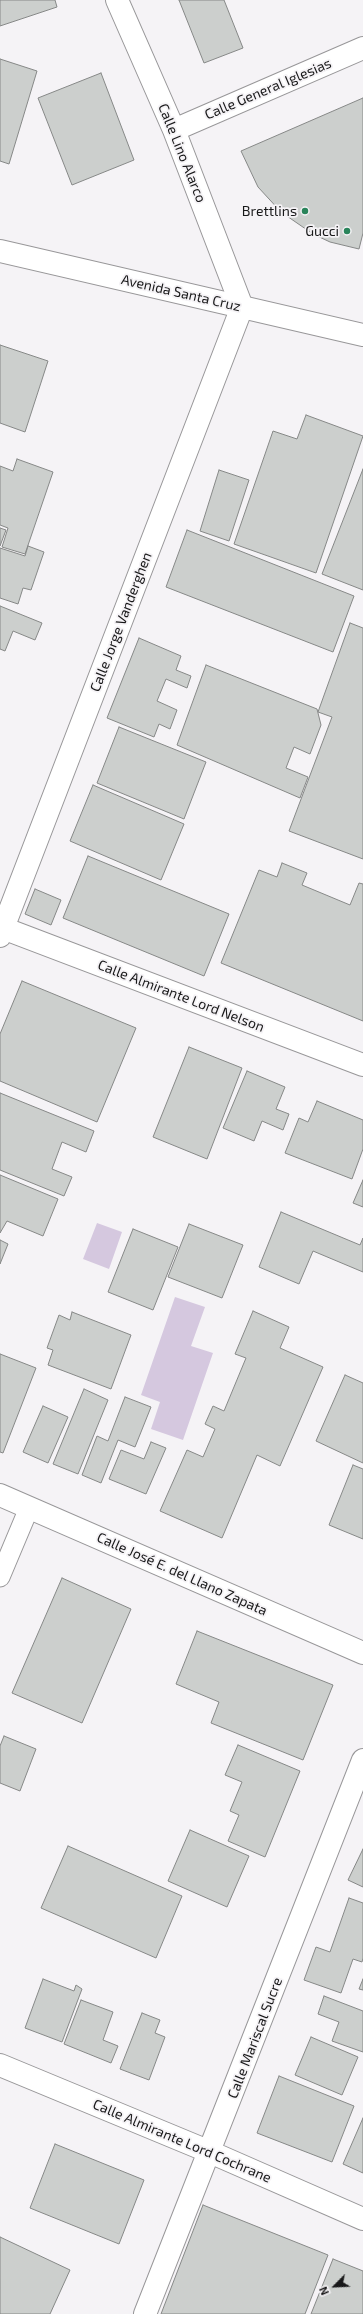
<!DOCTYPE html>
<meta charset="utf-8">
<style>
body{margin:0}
#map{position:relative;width:363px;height:2314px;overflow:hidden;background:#f5f3f6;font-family:"Exo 2",sans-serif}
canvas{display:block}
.north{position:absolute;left:315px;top:2266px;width:40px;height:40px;-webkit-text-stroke:3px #f5f3f6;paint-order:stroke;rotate:246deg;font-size:11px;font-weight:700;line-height:16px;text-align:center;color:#181819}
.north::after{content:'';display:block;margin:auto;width:14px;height:18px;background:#181819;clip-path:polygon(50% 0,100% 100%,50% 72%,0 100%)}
</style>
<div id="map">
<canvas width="363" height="2314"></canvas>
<div class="north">N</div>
</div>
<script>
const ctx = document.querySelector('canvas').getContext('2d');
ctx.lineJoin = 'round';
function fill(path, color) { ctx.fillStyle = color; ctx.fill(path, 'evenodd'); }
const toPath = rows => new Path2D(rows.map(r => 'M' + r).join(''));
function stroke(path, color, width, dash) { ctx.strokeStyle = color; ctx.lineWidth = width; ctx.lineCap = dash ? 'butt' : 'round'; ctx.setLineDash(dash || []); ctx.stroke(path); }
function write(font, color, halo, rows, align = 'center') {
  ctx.font = font + ' "Exo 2",sans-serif'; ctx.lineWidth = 3.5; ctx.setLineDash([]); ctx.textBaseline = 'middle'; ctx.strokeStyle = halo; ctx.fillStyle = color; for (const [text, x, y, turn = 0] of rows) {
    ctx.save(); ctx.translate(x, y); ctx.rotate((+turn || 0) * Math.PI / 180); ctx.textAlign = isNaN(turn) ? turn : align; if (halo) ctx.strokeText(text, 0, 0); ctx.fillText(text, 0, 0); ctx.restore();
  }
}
const green = toPath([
 [97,1223,122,1232,109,1269,83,1259],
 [175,1297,205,1307,191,1346,213,1353,183,1440,151,1429,160,1402,141,1395]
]);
const building = toPath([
 [0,0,55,0,57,7,0,26,0,0],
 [179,0,224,0,243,48,204,63,179,0],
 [0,59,37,71,9,164,0,161,0,59],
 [101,73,134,160,72,185,38,98,101,73],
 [363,98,363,233,359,249,330,242,313,234,281,212,258,187,241,151,363,98],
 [0,345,48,361,25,432,0,423,0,345],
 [306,415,363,436,316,573,234,544,273,431,297,439,306,415],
 [17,459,53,472,25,554,2,547,8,528,0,525,0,466,13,471,17,459],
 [363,469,363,590,322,574,363,469],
 [219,470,249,480,229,541,200,531,219,470],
 [0,528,6,530,0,546,0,528],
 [187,530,354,596,333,652,166,587,187,530],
 [28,546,44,552,31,590,23,588,18,604,0,598,0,548,25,556,28,546],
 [0,606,42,623,35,640,13,631,5,651,0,649,0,606],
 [350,623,363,628,363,859,289,831,332,717,318,712,350,623],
 [139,638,181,656,176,670,191,676,187,688,166,679,157,701,177,710,170,729,159,724,154,737,107,718,139,638],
 [206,665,317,709,321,725,310,754,294,747,286,768,308,777,300,798,177,745,206,665],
 [119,727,206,762,184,819,97,783,119,727],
 [93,785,184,824,161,880,70,841,93,785],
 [88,856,229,914,204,976,63,918,88,856],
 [282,863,307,873,302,885,350,905,359,883,363,884,363,1021,221,963,259,870,277,877,282,863],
 [35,889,61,900,51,925,25,914,35,889],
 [22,981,136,1028,97,1122,0,1081,0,1034,22,981],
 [189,1047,242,1068,207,1159,153,1137,189,1047],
 [247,1071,285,1087,276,1109,289,1114,283,1130,262,1121,254,1141,223,1128,247,1071],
 [0,1093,94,1131,86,1152,62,1142,52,1169,72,1177,64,1196,0,1170,0,1093],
 [317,1101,363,1120,363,1149,352,1179,285,1153,299,1118,308,1122,317,1101],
 [0,1175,58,1199,43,1236,7,1221,0,1233,0,1175],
 [363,1180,363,1207,353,1203,363,1180],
 [281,1212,360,1245,363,1238,363,1272,313,1251,299,1284,259,1267,281,1212],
 [189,1224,243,1245,222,1298,168,1277,189,1224],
 [133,1229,178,1247,153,1310,108,1292,133,1229],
 [0,1240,8,1244,0,1264,0,1240],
 [253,1311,289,1327,280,1348,323,1367,280,1466,257,1455,222,1538,160,1511,187,1450,203,1457,215,1429,205,1424,213,1406,224,1411,246,1358,235,1354,253,1311],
 [72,1312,131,1335,111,1389,48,1365,53,1350,47,1348,59,1315,70,1320,72,1312],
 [0,1354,36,1368,3,1453,0,1452,0,1354],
 [345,1375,363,1383,363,1463,316,1441,345,1375],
 [84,1389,108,1400,78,1474,53,1464,84,1389],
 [125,1397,151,1407,135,1447,118,1440,101,1483,82,1475,97,1436,108,1441,125,1397],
 [43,1406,68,1417,48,1463,23,1452,43,1406],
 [151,1442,166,1448,146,1494,109,1479,121,1450,144,1459,151,1442],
 [353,1465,363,1469,363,1539,329,1525,353,1465],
 [62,1578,131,1609,82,1723,12,1693,62,1578],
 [197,1631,333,1685,303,1760,211,1723,219,1702,176,1684,197,1631],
 [4,1736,36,1749,20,1791,0,1783,0,1746,4,1736],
 [238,1745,300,1771,265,1857,228,1841,239,1815,230,1811,242,1782,225,1775,238,1745],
 [190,1830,249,1856,227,1907,168,1881,190,1830],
 [68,1846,182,1896,156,1958,41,1908,68,1846],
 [363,1849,363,1887,348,1880,363,1849],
 [349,1898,363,1903,363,1958,362,1962,353,1959,341,1993,304,1980,316,1947,330,1952,349,1898],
 [43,1979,74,1991,76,1985,82,1989,62,2042,25,2028,43,1979],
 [363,1979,363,1990,359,1989,363,1979],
 [324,1996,363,2011,363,2052,332,2041,339,2022,318,2014,324,1996],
 [81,2000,113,2012,103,2040,118,2046,111,2063,64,2044,81,2000],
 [142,2013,160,2020,155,2033,165,2037,149,2080,120,2069,142,2013],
 [311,2037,358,2057,342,2095,295,2075,311,2037],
 [279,2076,354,2106,332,2162,257,2133,279,2076],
 [363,2118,363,2173,343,2164,363,2118],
 [55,2144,144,2180,119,2244,30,2208,55,2144],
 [203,2205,328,2255,305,2314,161,2314,203,2205],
 [0,2237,70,2270,50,2314,0,2314,0,2237],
 [333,2259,363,2271,363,2314,311,2314,333,2259]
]);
const service = toPath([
 [0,1577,29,1508]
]);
const minor = toPath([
 [174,130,363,48],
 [0,927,363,1065],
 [0,936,242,307,174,130,117,0],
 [0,1495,363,1653],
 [0,2065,210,2152,363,2219],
 [145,2314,363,1760]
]);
const secondary = toPath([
 [0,251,363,335]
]);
const markers = [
 [305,211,4,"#29845a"],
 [347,231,4,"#29845a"]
];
const streetNames = [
 ["Calle General Iglesias",268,89,-23],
 ["Calle Lino Alarco",182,153,68],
 ["Avenida Santa Cruz",181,293,13],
 ["Calle Jorge Vanderghen",121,622,-69],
 ["Calle Almirante Lord Nelson",181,996,21],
 ["Calle José E. del Llano Zapata",182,1574,24],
 ["Calle Mariscal Sucre",255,2038,-69],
 ["Calle Almirante Lord Cochrane",182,2141,23]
];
const poiNames = [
 ["Brettlins",297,211],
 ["Gucci",339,231]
];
fill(green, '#d5c8df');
fill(building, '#cccfcd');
stroke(building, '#868887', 1);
stroke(service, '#989799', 21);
stroke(minor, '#989799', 24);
stroke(secondary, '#989799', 24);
stroke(service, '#fff', 19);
stroke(minor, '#fff', 22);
stroke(secondary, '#fff', 22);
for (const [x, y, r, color] of markers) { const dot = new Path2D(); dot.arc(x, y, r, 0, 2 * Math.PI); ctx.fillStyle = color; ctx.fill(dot); stroke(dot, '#f5f3f6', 1.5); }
write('14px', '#181819', '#f5f3f6', streetNames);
write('14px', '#181819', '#f5f3f6', poiNames, 'right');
</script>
